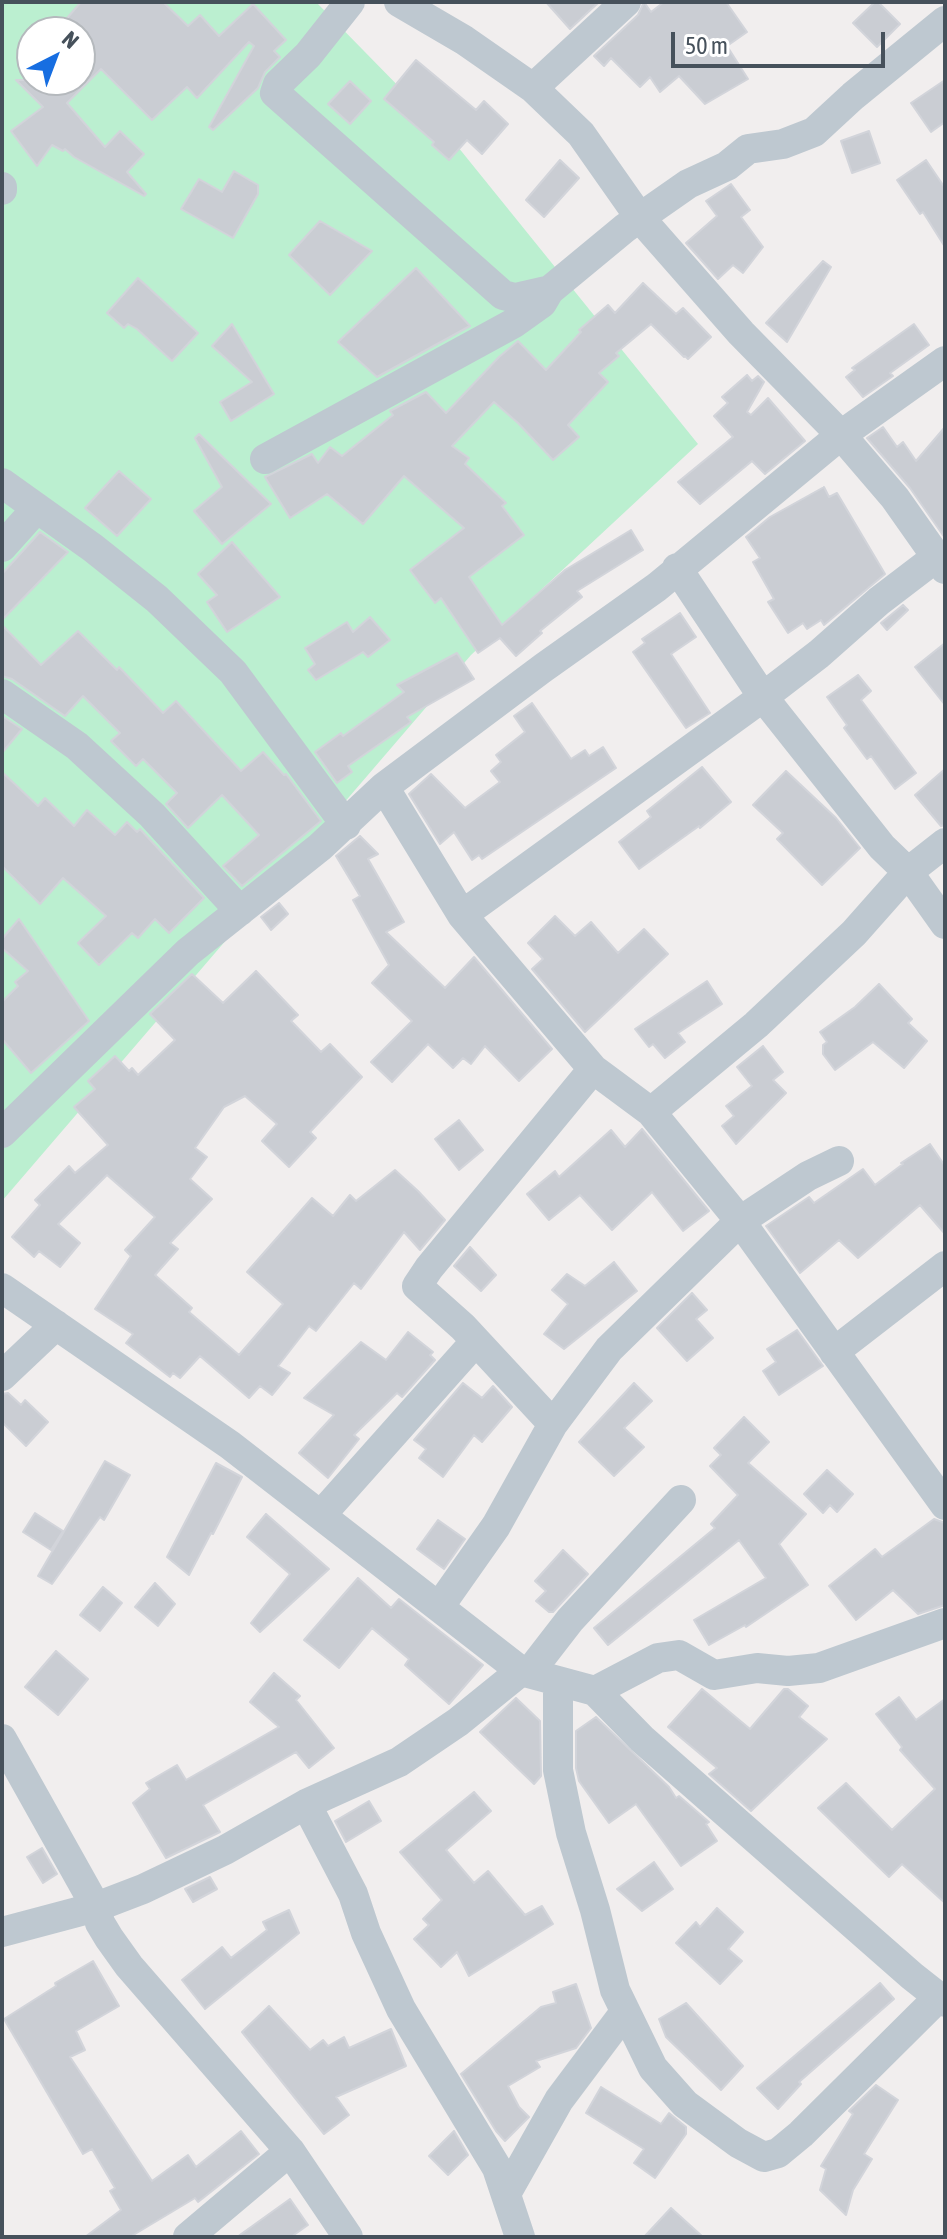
<!DOCTYPE html>
<style>
body{margin:0}
#map{position:relative;width:947px;height:2239px;overflow:hidden;background:#f1eeee;font-family:"Asap Condensed",sans-serif}
canvas{display:block}
.frame{position:absolute;inset:0;border:4px solid #46515b;pointer-events:none}
.north{position:absolute;left:16px;top:16px;width:80px;height:80px;box-sizing:border-box;background:#fff;border:2px solid #b5b9bd;border-radius:50%;rotate:42deg;font-size:22px;font-weight:700;line-height:32px;text-align:center;color:#46515b}
.north::after{content:'';display:block;margin:auto;width:28px;height:36px;background:#176ee1;clip-path:polygon(50% 0,100% 100%,50% 72%,0 100%)}
.scale{position:absolute;left:671px;top:32px;width:214px;height:36px;box-sizing:border-box;border:4px solid #46515b;border-top:0;padding-left:10px;font-size:24px;line-height:28px;white-space:nowrap;color:#46515b;-webkit-text-stroke:6px #fff;paint-order:stroke}
</style>
<div id="map">
<canvas width="947" height="2239"></canvas>
<div class="frame"></div>
<div class="north">N</div>
<div class="scale">50 m</div>
</div>
<script>
const ctx = document.querySelector('canvas').getContext('2d');
ctx.lineJoin = 'round';
function fill(path, color) { ctx.fillStyle = color; ctx.fill(path, 'evenodd'); }
const toPath = rows => new Path2D(rows.map(r => 'M' + r).join(''));
function stroke(path, color, width, dash) { ctx.strokeStyle = color; ctx.lineWidth = width; ctx.lineCap = dash ? 'butt' : 'round'; ctx.setLineDash(dash || []); ctx.stroke(path); }
const green = toPath([
 [2,2,316,2,458,147,698,444,471,655,2,1201],
 [32,32,80,32,80,80,32,80]
]);
const building = toPath([
 [81,2,163,2,188,26,200,15,219,36,253,4,286,40,274,51,280,57,265,72,258,88,213,130,209,127,254,46,249,42,197,98,187,87,152,120,101,69,67,103,105,147,120,131,144,154,127,172,146,194,144,196,74,157,65,149,63,151,52,145,37,166,11,131,43,107,16,80,80,80,80,32,55,32,81,2],
 [546,2,599,2,570,29,546,2],
 [644,2,651,12,664,2,726,2,747,32,727,46,748,79,705,104,679,76,660,92,650,77,640,87,611,58,604,66,594,56,638,15,644,2],
 [875,2,878,2,900,24,877,47,853,23,875,2],
 [416,60,476,110,484,101,508,124,482,154,467,140,449,160,432,145,434,142,384,99,416,60],
 [945,80,945,122,931,132,911,103,945,80],
 [350,81,371,101,350,124,328,104,350,81],
 [869,131,880,163,852,173,841,141,869,131],
 [560,160,579,178,544,217,526,200,560,160],
 [926,160,945,188,945,247,923,212,920,214,897,180,926,160],
 [234,171,258,185,258,194,233,238,181,209,199,179,222,192,234,171],
 [731,184,750,210,741,217,763,247,743,273,733,265,718,279,686,243,717,216,706,201,731,184],
 [320,221,372,251,330,295,289,255,320,221],
 [823,261,831,267,787,342,766,323,823,261],
 [416,268,470,326,377,377,338,342,416,268],
 [138,278,198,333,172,361,137,329,128,324,124,328,107,313,138,278],
 [643,283,676,314,683,308,711,337,688,359,685,356,684,357,651,324,616,353,619,356,599,373,608,382,568,425,579,437,553,460,518,423,494,402,452,446,469,458,465,464,506,503,502,506,524,535,469,577,502,625,565,570,631,530,643,550,577,591,582,597,540,631,542,633,516,656,500,638,478,653,441,598,435,603,410,570,464,528,404,476,363,524,327,494,290,518,265,477,312,454,318,463,330,447,342,456,393,415,390,411,426,392,446,413,499,357,518,341,546,370,581,332,579,330,608,305,615,313,643,283],
 [232,324,274,394,231,421,220,402,252,382,212,346,232,324],
 [914,324,929,345,890,373,893,376,863,397,846,377,855,370,852,368,914,324],
 [747,375,752,381,758,376,764,382,747,412,751,415,768,398,805,441,765,474,752,461,700,504,678,482,733,437,714,416,728,403,722,397,747,375],
 [883,427,897,447,903,442,916,461,945,427,945,538,910,488,867,438,883,427],
 [199,434,271,504,222,544,194,511,222,487,195,438,199,434],
 [119,471,151,499,117,536,85,508,119,471],
 [824,487,829,497,837,493,885,574,824,625,821,620,807,629,803,623,788,633,768,602,774,599,753,562,760,558,746,537,770,517,824,487],
 [40,532,68,552,2,620,2,574,40,532],
 [232,542,280,597,227,632,207,602,217,595,198,574,232,542],
 [903,605,908,610,887,630,881,623,903,605],
 [680,613,696,637,671,654,710,713,686,728,633,652,645,643,642,639,680,613],
 [370,617,390,640,368,657,363,652,316,680,308,670,315,664,305,648,347,622,353,632,370,617],
 [2,625,41,665,78,631,117,670,119,667,163,713,176,701,241,771,263,752,284,775,286,774,321,821,242,886,223,866,259,835,222,795,188,828,166,804,177,793,143,759,136,766,111,741,120,733,83,696,65,716,12,679,2,676,2,625],
 [945,643,945,705,915,667,945,643],
 [457,653,474,679,407,717,411,722,348,766,352,772,337,783,315,752,341,733,343,736,404,692,397,685,457,653],
 [858,675,871,691,861,700,916,773,895,789,871,756,867,759,844,728,847,725,827,697,858,675],
 [532,703,571,759,585,750,589,756,603,747,616,768,482,859,479,855,472,860,454,832,440,844,409,794,431,774,465,808,500,782,491,771,501,762,496,755,525,732,514,716,532,703],
 [2,716,22,729,2,753,2,716],
 [702,767,731,802,700,828,699,826,639,869,619,842,651,817,647,811,702,767],
 [945,769,945,825,941,826,915,795,945,769],
 [786,771,836,818,860,848,822,885,777,839,783,833,753,805,786,771],
 [2,772,38,806,45,798,74,826,87,810,115,835,127,822,137,832,140,829,204,898,169,933,155,919,138,938,132,933,99,965,78,943,106,916,63,878,40,904,2,866,2,772],
 [360,836,378,854,368,859,404,922,386,932,445,988,474,957,552,1049,519,1081,485,1046,471,1064,463,1058,453,1068,428,1044,392,1082,371,1062,412,1021,372,983,389,965,353,900,360,896,336,856,360,836],
 [279,903,288,914,271,930,261,917,279,903],
 [555,916,575,936,591,922,618,953,644,929,668,954,585,1032,532,969,543,959,528,943,555,916],
 [19,919,89,1021,31,1073,2,1039,2,1002,18,986,15,982,28,971,2,948,2,939,19,919],
 [256,971,298,1015,291,1021,321,1052,330,1044,362,1077,310,1132,316,1138,289,1167,262,1141,277,1124,245,1096,224,1107,195,1148,207,1157,190,1179,212,1199,170,1243,178,1249,155,1275,192,1308,189,1312,239,1355,283,1304,247,1272,312,1198,333,1216,350,1195,356,1201,395,1170,418,1191,445,1220,420,1250,404,1232,361,1289,354,1283,316,1331,309,1326,278,1366,290,1373,272,1395,260,1386,249,1398,200,1356,180,1378,173,1373,170,1377,126,1343,133,1334,95,1309,131,1256,125,1250,155,1217,107,1175,58,1224,80,1243,60,1267,39,1251,34,1257,12,1237,40,1205,35,1200,69,1166,75,1173,108,1145,74,1107,95,1089,88,1081,115,1056,129,1071,132,1068,138,1075,175,1040,150,1014,192,974,223,1003,256,971],
 [707,981,722,1004,678,1033,685,1042,665,1058,653,1044,649,1047,635,1029,707,981],
 [879,984,912,1019,908,1023,927,1041,904,1068,873,1042,835,1070,823,1054,823,1045,827,1042,820,1032,855,1007,879,984],
 [763,1046,783,1072,773,1080,786,1093,736,1144,722,1126,734,1116,726,1106,752,1086,737,1067,763,1046],
 [459,1120,483,1150,459,1170,435,1139,459,1120],
 [642,1129,709,1211,683,1231,652,1192,612,1230,580,1195,549,1220,527,1194,555,1171,559,1177,611,1130,625,1147,642,1129],
 [930,1144,945,1166,945,1234,920,1205,858,1258,839,1240,800,1273,766,1226,809,1197,814,1203,863,1169,875,1185,903,1164,901,1163,930,1144],
 [470,1247,496,1275,481,1291,454,1266,470,1247],
 [614,1262,637,1291,564,1349,544,1334,568,1304,552,1290,567,1274,585,1286,614,1262],
 [692,1293,707,1310,696,1319,713,1338,687,1361,657,1328,692,1293],
 [797,1330,823,1366,779,1395,763,1371,776,1362,767,1349,797,1330],
 [408,1332,433,1352,430,1355,435,1360,402,1397,397,1393,354,1435,359,1439,328,1478,299,1453,334,1415,304,1398,361,1342,386,1360,408,1332],
 [463,1383,482,1398,493,1386,512,1407,482,1442,474,1435,443,1477,419,1458,426,1449,414,1440,463,1383],
 [634,1383,652,1401,624,1428,644,1447,614,1476,579,1442,634,1383],
 [8,1393,21,1405,25,1400,48,1422,26,1446,2,1422,2,1394,8,1393],
 [744,1417,769,1442,748,1463,806,1514,779,1544,808,1585,746,1627,745,1625,709,1645,694,1620,766,1578,739,1540,608,1645,594,1628,715,1528,711,1524,738,1495,710,1466,721,1455,714,1448,744,1417],
 [105,1461,130,1475,104,1520,100,1517,52,1584,38,1576,105,1461],
 [216,1463,242,1477,213,1534,211,1533,189,1575,167,1557,216,1463],
 [827,1470,853,1494,837,1512,830,1505,823,1513,804,1494,827,1470],
 [35,1513,63,1531,51,1550,23,1532,35,1513],
 [266,1514,329,1569,260,1632,251,1623,290,1574,247,1537,266,1514],
 [934,1519,945,1523,945,1605,918,1614,893,1590,856,1620,829,1586,875,1549,882,1557,934,1519],
 [438,1520,465,1539,444,1569,417,1549,438,1520],
 [563,1550,588,1574,553,1612,549,1612,536,1601,546,1591,535,1581,563,1550],
 [358,1578,391,1608,399,1599,483,1665,449,1704,405,1665,409,1659,372,1628,339,1668,304,1640,358,1578],
 [155,1583,175,1604,158,1626,135,1607,155,1583],
 [103,1587,122,1603,100,1631,80,1615,103,1587],
 [56,1651,88,1679,58,1715,25,1687,56,1651],
 [274,1673,300,1696,296,1700,334,1748,309,1768,296,1752,203,1805,220,1832,166,1858,133,1803,150,1789,146,1783,177,1765,186,1780,279,1727,250,1702,274,1673],
 [702,1689,750,1729,784,1689,788,1689,808,1706,799,1717,827,1739,751,1811,709,1774,717,1768,668,1727,702,1689],
 [899,1697,916,1720,945,1699,945,1903,902,1864,889,1877,818,1808,846,1783,892,1830,935,1789,900,1750,902,1747,876,1714,899,1697],
 [516,1698,540,1721,541,1776,534,1784,480,1732,516,1698],
 [596,1717,669,1787,676,1798,679,1796,709,1822,706,1824,717,1841,681,1866,636,1804,609,1823,579,1781,576,1768,576,1731,596,1717],
 [474,1792,491,1811,446,1850,474,1883,488,1871,525,1915,542,1906,553,1924,469,1976,457,1952,441,1967,414,1939,429,1925,423,1919,442,1900,400,1852,474,1792],
 [369,1801,381,1821,346,1842,335,1821,369,1801],
 [42,1848,57,1874,43,1883,27,1857,42,1848],
 [654,1862,673,1889,642,1911,617,1889,654,1862],
 [210,1877,217,1889,193,1902,185,1889,210,1877],
 [717,1908,743,1932,728,1949,742,1961,720,1984,676,1943,696,1922,700,1927,717,1908],
 [289,1910,299,1933,205,2009,182,1980,222,1947,231,1958,267,1930,263,1922,289,1910],
 [93,1961,119,2006,76,2031,85,2050,70,2057,152,2181,188,2155,196,2167,241,2131,259,2154,198,2202,195,2198,130,2237,85,2237,121,2210,110,2191,115,2188,92,2149,83,2154,4,2019,56,1986,55,1983,93,1961],
 [880,1983,894,1999,799,2082,801,2084,778,2109,757,2088,880,1983],
 [576,1984,591,2028,576,2048,536,2061,540,2067,508,2086,519,2107,529,2117,505,2141,496,2131,461,2074,541,2007,556,2003,553,1992,576,1984],
 [686,2003,743,2066,721,2090,666,2037,659,2019,686,2003],
 [269,2006,310,2050,323,2040,328,2046,344,2037,349,2048,391,2029,406,2066,336,2097,349,2115,324,2134,242,2032,269,2006],
 [876,2085,898,2100,864,2154,872,2159,853,2190,846,2215,820,2190,826,2169,821,2166,853,2114,849,2111,876,2085],
 [601,2087,661,2124,669,2113,686,2127,686,2134,655,2178,634,2163,644,2149,586,2113,601,2087],
 [454,2131,468,2155,448,2175,429,2156,454,2131],
 [290,2199,308,2225,291,2237,237,2237,290,2199],
 [671,2208,703,2237,644,2237,671,2208]
]);
const street = toPath([
 [350,2,308,55,278,84,275,93,503,295,515,298,550,290,625,228,688,184,727,166,748,149,783,144,814,132,853,96,945,21],
 [399,2,464,40,533,88,581,134,640,218,741,333,841,435,895,498,945,569],
 [533,88,626,2],
 [2,187,2,190],
 [265,459,514,323,542,303,549,291],
 [2,483,93,548,157,599,233,672,346,825],
 [2,547,37,508],
 [677,568,763,697,882,847,908,872,945,924],
 [2,694,77,746,152,815,240,911],
 [384,787,462,915,593,1069,651,1112,740,1221,945,1505],
 [462,915,763,697,819,654,879,601,938,556],
 [651,1112,756,1025,854,933,908,872,945,843],
 [2,1133,188,952,320,847,384,787,543,668,657,587,841,435,945,361],
 [2,1288,230,1445,521,1671,595,1691,642,1739,912,1976,945,2002],
 [834,1352,945,1266],
 [2,1376,56,1325],
 [553,1424,463,1327,417,1286,429,1268,593,1069],
 [321,1515,475,1342],
 [439,1607,496,1526,553,1424,609,1349,740,1221,808,1176,839,1161],
 [529,1673,570,1620,681,1500],
 [558,1681,558,1770,571,1833,595,1910,615,1990,653,2068,685,2104,738,2143,764,2157,778,2153,801,2134,939,1997],
 [595,1691,658,1658,679,1655,714,1675,757,1668,788,1671,819,1668,945,1623],
 [2,1739,96,1907,100,1923,109,1938,129,1966,290,2151,348,2237],
 [306,1804,353,1894,366,1933,401,2009,497,2168,520,2237],
 [2,1932,96,1907,143,1889,225,1850,306,1804,399,1762,458,1722,521,1671],
 [506,2194,559,2100,625,2012],
 [188,2237,290,2151]
]);
fill(green, '#bbefd0');
fill(building, '#cacdd3');
stroke(building, '#d2d4da', 2);
stroke(street, '#bec8d0', 30);
</script>
